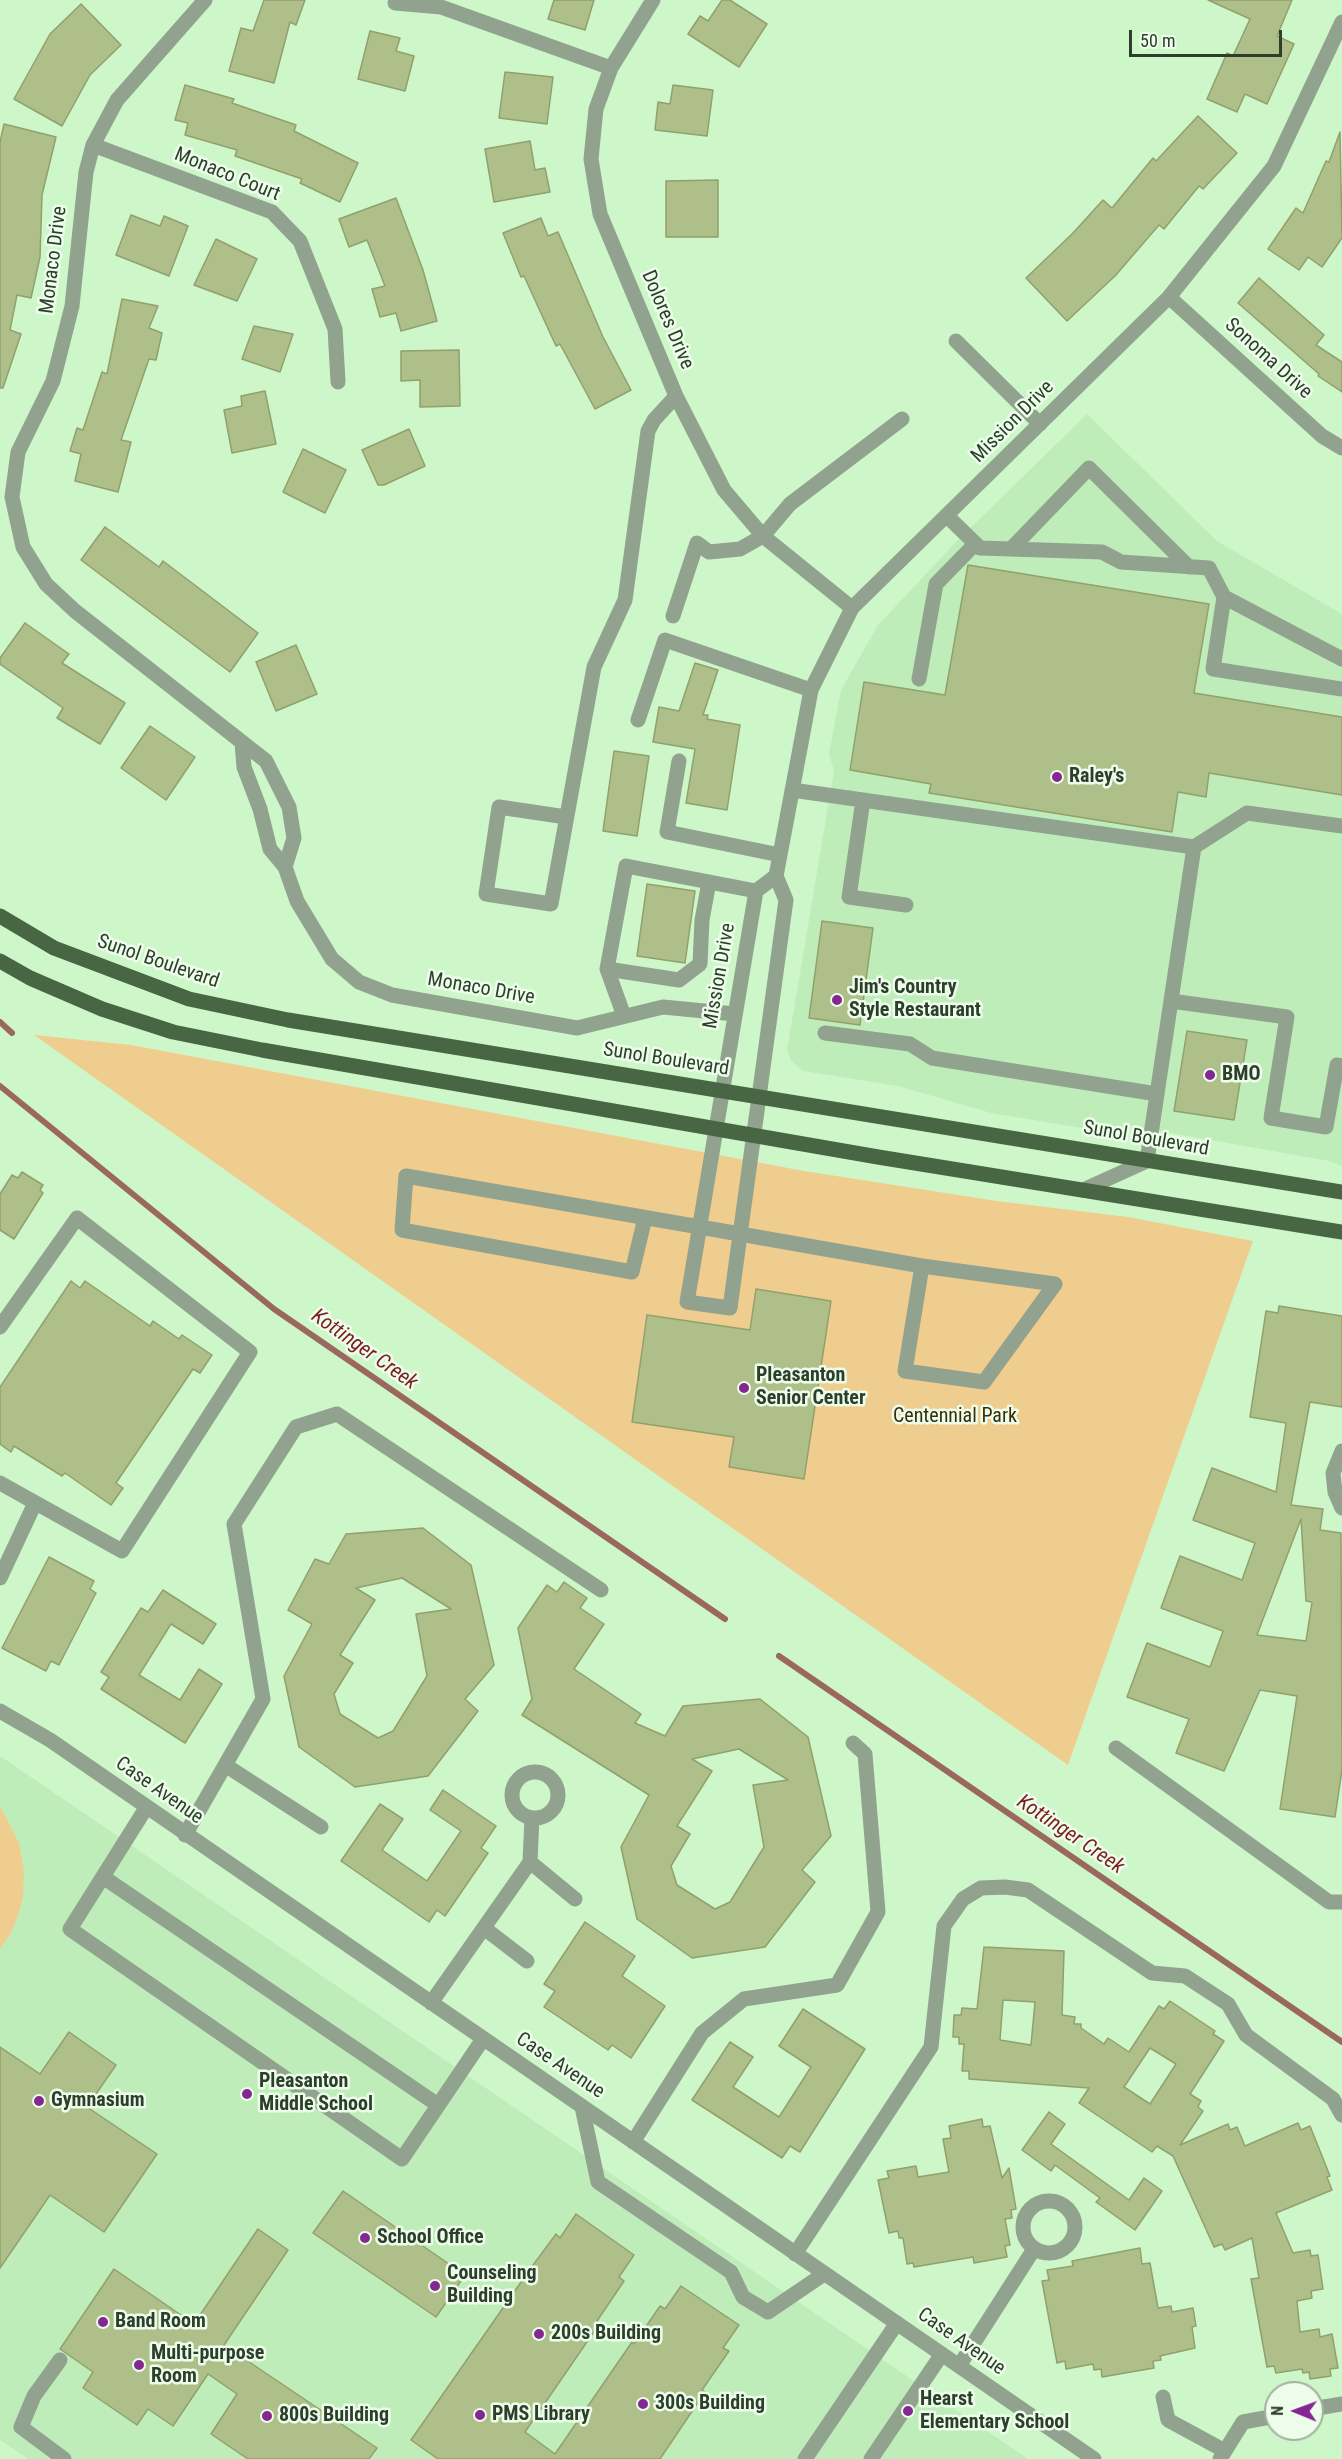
<!DOCTYPE html>
<style>
body{margin:0}
#map{position:relative;width:1342px;height:2459px;overflow:hidden;background:#cef7c9;font-family:"Roboto Condensed",sans-serif}
canvas{display:block}
.north{position:absolute;left:1264px;top:2381px;width:60px;height:60px;box-sizing:border-box;background:#ecfdea;border:2px solid #a0b19e;border-radius:50%;rotate:271deg;font-size:16px;font-weight:700;line-height:24px;text-align:center;color:#2e3e2c}
.north::after{content:'';display:block;margin:auto;width:21px;height:27px;background:#842793;clip-path:polygon(50% 0,100% 100%,50% 72%,0 100%)}
.scale{position:absolute;left:1129px;top:30px;width:153px;height:27px;box-sizing:border-box;border:3px solid #2e3e2c;border-top:0;padding-left:8px;font-size:18px;line-height:21px;white-space:nowrap;color:#2e3e2c;-webkit-text-stroke:4px #ecfdea;paint-order:stroke}
</style>
<div id="map">
<canvas width="1342" height="2459"></canvas>
<div class="north">N</div>
<div class="scale">50 m</div>
</div>
<script>
const ctx = document.querySelector('canvas').getContext('2d');
ctx.lineJoin = 'round';
function fill(path, color) { ctx.fillStyle = color; ctx.fill(path, 'evenodd'); }
const toPath = rows => new Path2D(rows.map(r => 'M' + r).join(''));
function stroke(path, color, width, dash) { ctx.strokeStyle = color; ctx.lineWidth = width; ctx.lineCap = dash ? 'butt' : 'round'; ctx.setLineDash(dash || []); ctx.stroke(path); }
function write(font, color, halo, rows, align = 'center') {
  ctx.font = font + ' "Roboto Condensed",sans-serif'; ctx.lineWidth = 5; ctx.setLineDash([]); ctx.textBaseline = 'middle'; ctx.strokeStyle = halo; ctx.fillStyle = color; for (const [text, x, y, turn = 0] of rows) {
    ctx.save(); ctx.translate(x, y); ctx.rotate((+turn || 0) * Math.PI / 180); ctx.textAlign = isNaN(turn) ? turn : align; if (halo) ctx.strokeText(text, 0, 0); ctx.fillText(text, 0, 0); ctx.restore();
  }
}
const built = toPath([
 [1087,414,1217,541,1342,614,1342,1166,1329,1161,1131,1126,1118,1134,991,1113,898,1086,803,1071,791,1061,787,1050,834,771,829,754,841,690,878,625,955,543],
 [0,1756,100,1824,1028,2459,28,2459,0,2440]
]);
const green = toPath([
 [34,1035,131,1045,804,1171,997,1201,1128,1217,1253,1241,1068,1765],
 [0,1806,19,1843,24,1870,23,1897,18,1915,11,1933,0,1949]
]);
const stream = toPath([
 [0,1022,12,1033],
 [0,1086,274,1309,725,1619],
 [779,1656,1342,2042]
]);
const building = toPath([
 [264,0,305,0,296,25,290,22,274,83,229,71,241,28,253,31,264,0],
 [554,0,594,0,585,30,548,19,554,0],
 [722,0,730,0,767,24,739,67,688,34,700,16,708,21,722,0],
 [1208,0,1292,0,1277,36,1294,44,1267,104,1245,94,1237,112,1207,99,1227,53,1233,56,1250,19,1208,0],
 [81,4,121,45,90,75,62,126,14,99,50,34,81,4],
 [370,31,400,38,396,51,414,56,405,91,358,79,370,31],
 [505,72,553,77,547,124,499,118,505,72],
 [185,85,234,99,232,103,296,125,294,131,358,163,340,202,300,183,302,179,235,156,237,150,185,135,188,123,175,120,185,85],
 [673,85,713,90,707,136,655,130,658,102,670,104,673,85],
 [1198,116,1237,153,1203,189,1199,186,1164,229,1159,225,1115,276,1067,321,1026,278,1073,233,1103,200,1112,208,1153,158,1156,161,1198,116],
 [4,124,56,137,42,195,40,257,31,298,17,295,10,330,21,334,3,388,0,388,0,142,4,124],
 [1340,132,1342,238,1322,267,1308,257,1299,270,1268,249,1296,208,1303,213,1326,161,1329,162,1340,132],
 [530,141,535,170,545,168,550,192,494,202,485,149,530,141],
 [718,180,718,237,666,237,666,181,718,180],
 [396,198,423,270,437,321,401,331,396,313,380,317,372,289,385,286,367,240,349,247,339,219,396,198],
 [131,215,160,226,164,216,188,226,169,276,116,255,131,215],
 [541,218,548,236,558,232,603,337,631,390,595,409,560,344,556,346,524,276,521,277,503,233,541,218],
 [216,239,257,259,237,301,194,285,216,239],
 [1259,278,1324,335,1316,345,1342,362,1342,392,1318,376,1319,374,1238,303,1259,278],
 [122,299,158,306,149,328,162,333,156,360,149,359,121,440,131,442,118,492,75,481,81,454,70,451,77,428,83,430,102,372,107,374,122,299],
 [254,326,293,334,280,372,242,359,254,326],
 [459,350,460,406,420,407,420,380,401,381,401,351,459,350],
 [265,391,276,444,232,453,224,410,242,406,241,396,265,391],
 [409,429,425,466,384,485,378,485,362,450,409,429],
 [303,449,346,470,325,513,283,492,303,449],
 [105,527,159,567,163,561,258,633,230,672,81,560,105,527],
 [968,565,1209,604,1194,693,1342,717,1342,795,1209,773,1206,797,1178,792,1172,832,929,793,931,784,850,770,864,682,945,695,968,565],
 [25,623,69,654,62,663,125,703,100,744,57,718,63,708,0,664,0,658,25,623],
 [296,645,317,694,276,711,256,662,296,645],
 [695,663,718,670,703,715,708,715,707,719,740,725,727,810,686,803,695,749,653,742,659,707,679,711,695,663],
 [150,726,195,757,166,800,121,768,150,726],
 [614,751,649,756,637,836,603,831,614,751],
 [647,884,695,891,685,963,637,956,647,884],
 [822,921,873,928,860,1025,809,1018,822,921],
 [1187,1031,1247,1040,1234,1120,1174,1111,1187,1031],
 [22,1172,43,1185,40,1190,43,1193,14,1239,0,1230,0,1194,12,1175,18,1178,22,1172],
 [71,1281,80,1288,85,1281,150,1326,153,1321,179,1339,182,1335,212,1355,200,1373,193,1369,116,1483,123,1488,111,1505,65,1473,62,1476,14,1446,11,1452,0,1444,0,1387,71,1281],
 [756,1289,831,1301,804,1479,729,1467,734,1437,632,1422,647,1315,750,1330,756,1289],
 [1279,1306,1342,1316,1342,1407,1310,1402,1291,1505,1323,1509,1320,1530,1341,1533,1342,1770,1335,1817,1280,1809,1297,1696,1260,1690,1224,1771,1176,1753,1189,1719,1127,1697,1147,1643,1210,1667,1223,1631,1161,1608,1180,1556,1242,1580,1255,1543,1193,1520,1212,1468,1276,1492,1286,1423,1250,1417,1266,1311,1278,1313,1279,1306],
 [1301,1519,1306,1601,1312,1602,1306,1641,1257,1635,1301,1519],
 [423,1528,471,1565,494,1665,465,1699,478,1711,428,1776,355,1787,299,1747,284,1676,312,1624,288,1610,315,1559,329,1564,346,1534,423,1528],
 [402,1578,451,1609,416,1614,427,1676,393,1731,378,1738,340,1714,334,1694,353,1663,340,1655,375,1600,356,1588,402,1578],
 [49,1557,94,1581,90,1589,96,1593,59,1665,51,1661,46,1671,2,1648,49,1557],
 [564,1582,587,1598,580,1608,604,1624,574,1669,641,1714,635,1723,665,1736,683,1706,760,1699,808,1737,831,1836,802,1870,815,1882,765,1947,692,1958,637,1919,621,1847,649,1795,522,1715,532,1699,518,1628,547,1585,557,1592,564,1582],
 [739,1749,788,1780,753,1785,764,1847,730,1902,715,1909,677,1885,671,1866,690,1834,677,1826,712,1771,692,1759,739,1749],
 [163,1590,216,1624,203,1644,171,1624,139,1675,180,1700,199,1669,222,1684,185,1743,101,1689,109,1677,101,1672,141,1608,148,1612,163,1590],
 [443,1790,496,1826,481,1848,488,1853,445,1916,437,1910,429,1922,341,1861,380,1804,403,1819,382,1850,427,1881,461,1831,430,1810,443,1790],
 [585,1922,635,1956,622,1976,665,2006,631,2058,612,2045,608,2050,544,2007,555,1991,544,1984,585,1922],
 [984,1947,1064,1951,1062,2015,1075,2017,1074,2024,1081,2024,1081,2028,1104,2044,1108,2038,1129,2052,1159,2006,1164,2009,1170,2001,1215,2031,1213,2034,1224,2041,1190,2094,1201,2101,1198,2107,1203,2111,1180,2145,1228,2124,1230,2130,1237,2127,1245,2146,1298,2123,1301,2130,1310,2126,1330,2176,1327,2177,1332,2190,1276,2213,1293,2253,1310,2250,1311,2256,1318,2255,1323,2289,1311,2291,1312,2298,1297,2301,1300,2332,1319,2329,1320,2337,1332,2334,1338,2368,1330,2369,1331,2376,1310,2379,1309,2372,1303,2373,1302,2369,1276,2373,1274,2366,1267,2367,1251,2279,1259,2278,1252,2238,1225,2250,1222,2244,1214,2247,1173,2156,1157,2146,1152,2152,1079,2103,1089,2088,969,2079,969,2071,962,2071,964,2044,959,2044,959,2037,953,2037,954,2015,961,2015,962,2008,977,2009,984,1947],
 [1003,2000,1035,2002,1031,2045,1000,2040,1003,2000],
 [1150,2048,1176,2064,1150,2104,1124,2087,1150,2048],
 [803,2009,865,2049,800,2152,790,2146,782,2158,692,2100,730,2042,753,2057,733,2087,779,2117,811,2067,779,2046,803,2009],
 [69,2032,116,2065,87,2107,157,2154,104,2232,50,2195,0,2268,0,2047,40,2074,69,2032],
 [1049,2112,1065,2124,1051,2144,1129,2200,1144,2178,1162,2191,1135,2230,1096,2202,1100,2198,1055,2165,1051,2171,1022,2150,1049,2112],
 [982,2119,983,2127,990,2126,1002,2178,1009,2168,1016,2209,1011,2210,1012,2218,1005,2219,1010,2245,1005,2246,1007,2257,974,2263,973,2257,914,2267,913,2263,907,2264,903,2238,899,2238,898,2231,889,2233,878,2180,889,2178,887,2171,916,2166,918,2177,949,2172,943,2139,951,2138,949,2126,982,2119],
 [343,2191,465,2275,436,2317,313,2233,343,2191],
 [576,2214,634,2255,619,2277,624,2281,597,2321,600,2323,525,2432,555,2454,632,2342,634,2344,660,2306,665,2309,681,2286,739,2325,723,2348,729,2351,702,2390,705,2392,660,2459,438,2459,411,2440,528,2272,556,2234,560,2238,576,2214],
 [258,2229,288,2250,224,2345,377,2448,369,2459,248,2459,211,2434,237,2394,208,2374,173,2426,148,2409,137,2425,83,2388,93,2372,60,2349,114,2269,194,2324,258,2229],
 [1140,2248,1142,2264,1150,2263,1158,2308,1171,2306,1172,2312,1193,2308,1196,2326,1192,2327,1195,2348,1160,2356,1161,2360,1153,2361,1154,2368,1102,2377,1101,2369,1094,2370,1093,2364,1066,2369,1065,2361,1057,2363,1042,2281,1049,2280,1047,2270,1073,2266,1072,2261,1140,2248]
]);
const minor = toPath([
 [205,0,117,100,93,145,86,172,72,306,53,381,18,452,12,497,23,547,46,584,75,611,266,761,289,807,294,838,285,867],
 [653,0,611,68,596,109,591,159,600,214,676,396,724,490,763,536,852,608],
 [395,3,441,7,611,68],
 [93,145,272,212,300,241,335,329,338,382],
 [1169,297,1322,436,1342,448],
 [956,341,1040,424],
 [947,516,980,548,1102,552,1121,562,1209,568,1224,597,1342,659],
 [1011,549,1089,468,1189,567],
 [1224,597,1213,669,1342,689],
 [673,616,697,543,709,552,740,549,763,536,790,504,902,419],
 [919,679,936,584,975,544],
 [638,720,665,640,811,690],
 [242,743,244,767,260,809,270,849,285,867,297,901,332,959,359,982,392,995,577,1028,663,1007,735,1014],
 [679,761,667,832,780,855],
 [792,790,1194,847,1247,813,1342,826],
 [863,800,849,897,906,905],
 [566,817,499,807,486,894,551,904,594,667,625,600,648,431,654,420,676,396],
 [776,876,756,891,687,1302,730,1308,786,900,776,876,811,690,852,608,1169,297,1274,166,1342,22],
 [607,969,679,980,700,964,702,920,709,882],
 [1171,1001,1287,1017,1271,1118,1326,1127,1337,1065,1342,1066],
 [624,1016,607,969,626,866,756,891],
 [825,1033,910,1044,932,1058,1157,1094],
 [1083,1190,1147,1161,1194,847],
 [645,1218,632,1272,402,1230,406,1176,740,1234,922,1266,1055,1284,984,1382,905,1371,922,1266],
 [0,1327,77,1218,250,1352,122,1551,0,1483],
 [1342,1451,1333,1473,1335,1492,1342,1508],
 [0,1578,35,1503],
 [0,1711,50,1740,1094,2459],
 [1116,1748,1329,1902,1342,1902],
 [225,1765,321,1827],
 '512 1795a23 23 0 1 1 46 0a23 23 0 1 1-46 0Z',
 [146,1808,70,1929,402,2159,483,2039],
 [185,1835,263,1699,234,1524,296,1427,337,1414,601,1590],
 [530,1862,575,1899],
 [103,1877,438,2105],
 [484,1928,527,1961],
 [431,2003,530,1862,532,1818],
 [582,2107,598,2182,731,2272,743,2297,768,2312,824,2274],
 [633,2142,702,2033,744,1999,837,1985,878,1912,865,1754,853,1743],
 '1023 2227a26 26 0 1 1 52 0a26 26 0 1 1-52 0Z',
 [795,2254,931,2047,944,1926,963,1899,981,1888,1005,1887,1028,1890,1152,1973,1185,1976,1228,2004,1246,2035,1333,2099,1342,2115],
 [60,2360,34,2396,21,2427,64,2459],
 [959,2366,1034,2249],
 [1163,2397,1168,2420,1225,2451],
 [1312,2409,1342,2404],
 [805,2459,897,2323],
 [871,2459,942,2354],
 [1220,2459,1243,2422,1276,2416]
]);
const major = toPath([
 [0,916,54,948,189,999,288,1020,1342,1192],
 [0,961,30,978,102,1009,173,1032,262,1050,878,1157,1342,1232]
]);
const markers = [
 [1057,777,6,"#842793"],
 [837,1000,6,"#842793"],
 [1210,1075,6,"#842793"],
 [744,1388,6,"#842793"],
 [247,2094,6,"#842793"],
 [39,2101,6,"#842793"],
 [365,2238,6,"#842793"],
 [435,2286,6,"#842793"],
 [103,2322,6,"#842793"],
 [539,2334,6,"#842793"],
 [139,2365,6,"#842793"],
 [643,2404,6,"#842793"],
 [908,2411,6,"#842793"],
 [480,2415,6,"#842793"],
 [267,2416,6,"#842793"]
];
const streetNames = [
 ["Monaco Court",227,175,22],
 ["Monaco Drive",54,260,-83],
 ["Dolores Drive",667,320,67],
 ["Sonoma Drive",1268,359,42],
 ["Mission Drive",1013,422,-45],
 ["Sunol Boulevard",158,962,19],
 ["Mission Drive",720,976,-80],
 ["Monaco Drive",481,989,10],
 ["Sunol Boulevard",666,1060,9],
 ["Sunol Boulevard",1146,1139,10],
 ["Case Avenue",159,1791,35],
 ["Case Avenue",560,2066,34],
 ["Case Avenue",961,2342,35]
];
const poiNames = [
 ["Raley's",1069,777],
 ["Jim's Country",849,988],
 ["Style Restaurant",849,1011],
 ["BMO",1222,1075],
 ["Pleasanton",756,1376],
 ["Senior Center",756,1399],
 ["Pleasanton",259,2082],
 ["Middle School",259,2105],
 ["Gymnasium",51,2101],
 ["School Office",377,2238],
 ["Counseling",447,2274],
 ["Building",447,2297],
 ["Band Room",115,2322],
 ["200s Building",551,2334],
 ["Multi-purpose",151,2354],
 ["Room",151,2377],
 ["Hearst",920,2400],
 ["Elementary School",920,2423],
 ["300s Building",655,2404],
 ["PMS Library",492,2415],
 ["800s Building",279,2416]
];
const parkNames = [
 ["Centennial Park",955,1417]
];
const waterNames = [
 ["Kottinger Creek",364,1350,35],
 ["Kottinger Creek",1070,1835,34]
];
fill(built, '#bfedba');
fill(green, '#efcd8f');
stroke(stream, '#9b6860', 6);
fill(building, '#afbf8a');
stroke(building, '#91a06c', 1.5);
stroke(minor, '#91a28f', 15);
stroke(major, '#486644', 15);
for (const [x, y, r, color] of markers) { const dot = new Path2D(); dot.arc(x, y, r, 0, 2 * Math.PI); ctx.fillStyle = color; ctx.fill(dot); stroke(dot, '#ecfdea', 2); }
write('20px', '#2e3e2c', '#ecfdea', streetNames);
write('bold 20px', '#2e3e2c', '#ecfdea', poiNames, 'left');
write('20px', '#3d2d0d', '#ecfdea', parkNames);
write('italic 21px', '#7d1c23', '#ecfdea', waterNames);
</script>
